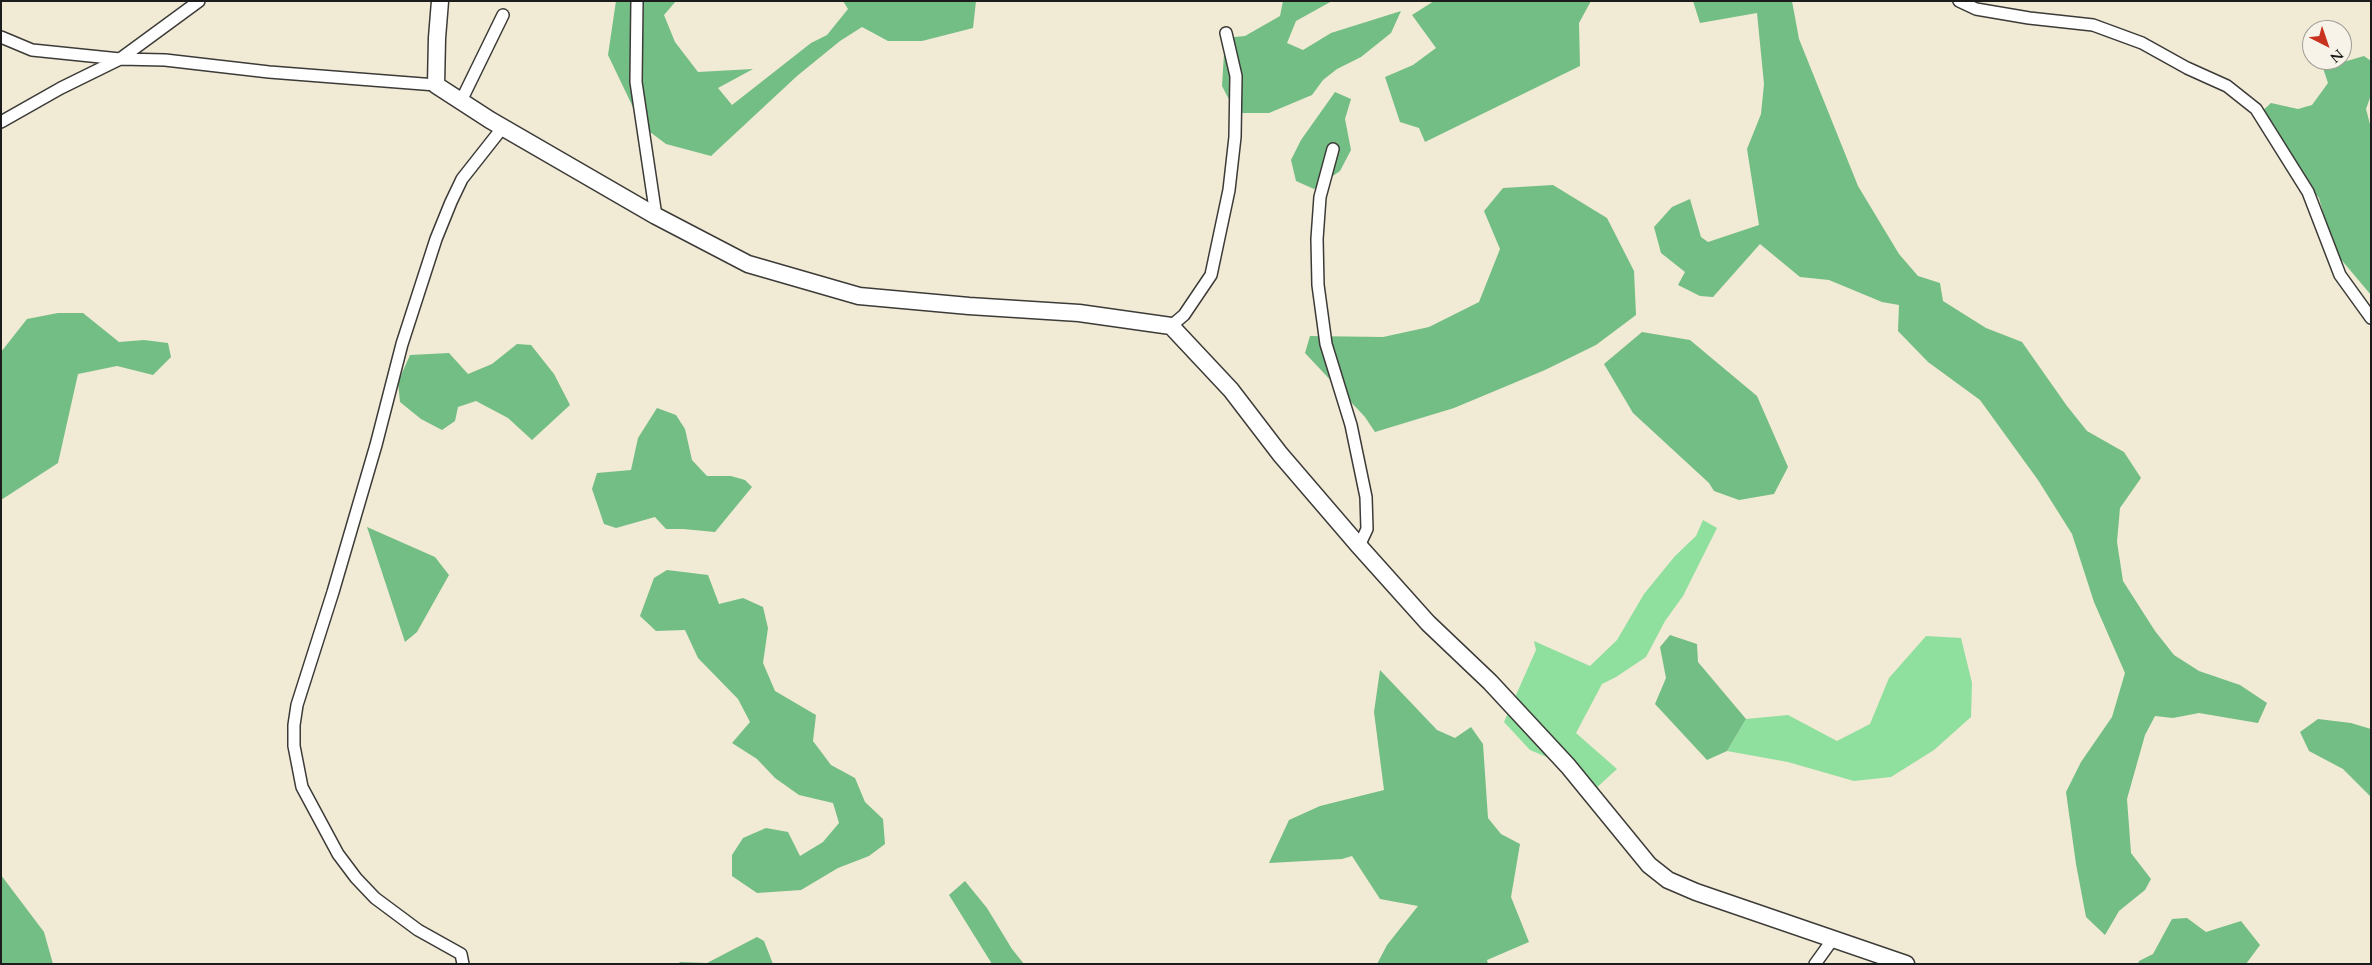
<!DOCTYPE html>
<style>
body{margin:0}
#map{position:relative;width:2372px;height:965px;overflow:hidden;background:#f1ead4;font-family:Cardo,serif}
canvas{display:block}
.frame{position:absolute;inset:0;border:2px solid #1c1c1c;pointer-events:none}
.north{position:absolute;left:2302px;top:20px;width:50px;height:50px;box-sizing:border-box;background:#f7f3e8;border:1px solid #9f9d96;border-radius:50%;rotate:139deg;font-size:14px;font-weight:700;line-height:20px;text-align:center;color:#1c1c1c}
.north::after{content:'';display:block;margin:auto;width:18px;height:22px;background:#c8321e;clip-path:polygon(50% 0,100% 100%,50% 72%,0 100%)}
</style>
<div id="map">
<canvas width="2372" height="965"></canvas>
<div class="frame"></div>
<div class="north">N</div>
</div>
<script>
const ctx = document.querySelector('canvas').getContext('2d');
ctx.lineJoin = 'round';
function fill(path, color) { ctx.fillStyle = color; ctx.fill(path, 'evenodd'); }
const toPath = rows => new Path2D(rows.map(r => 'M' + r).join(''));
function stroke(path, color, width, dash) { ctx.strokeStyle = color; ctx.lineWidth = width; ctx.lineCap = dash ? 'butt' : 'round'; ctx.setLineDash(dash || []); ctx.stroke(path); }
const green = toPath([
 [1703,520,1717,528,1683,596,1665,621,1646,657,1616,677,1602,684,1576,733,1617,769,1593,791,1568,766,1530,750,1504,722,1536,650,1534,641,1590,666,1617,640,1644,594,1675,556,1696,536],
 [1926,636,1961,638,1972,683,1971,717,1934,750,1891,777,1854,781,1788,762,1727,751,1746,719,1788,715,1837,741,1870,724,1889,678]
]);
const forest = toPath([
 [616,1,676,1,664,15,675,42,698,72,753,69,718,88,732,105,811,43,827,35,848,9,843,1,976,1,973,28,922,41,888,41,862,27,840,41,797,76,711,156,666,144,642,126,608,55],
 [1283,1,1332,1,1296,21,1287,43,1303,50,1331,33,1401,11,1391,33,1361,57,1337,69,1323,80,1312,95,1269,113,1236,113,1222,86,1225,38,1245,36,1280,16],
 [1434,1,1591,1,1579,23,1580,66,1425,142,1419,128,1400,122,1385,77,1413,65,1436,48,1412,15],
 [1693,1,1792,1,1799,39,1858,186,1899,254,1918,276,1940,283,1943,301,1986,328,2022,342,2067,406,2087,431,2124,452,2141,478,2120,508,2117,542,2123,581,2155,631,2174,655,2199,671,2240,685,2267,703,2258,723,2199,713,2173,718,2155,716,2145,735,2127,799,2131,853,2151,879,2145,890,2119,911,2105,935,2086,917,2076,864,2066,792,2081,762,2112,717,2125,673,2094,602,2072,534,2038,480,1980,400,1928,362,1898,331,1899,305,1882,302,1829,280,1800,277,1760,244,1713,297,1700,296,1678,285,1685,272,1661,253,1654,227,1672,207,1690,199,1701,237,1708,242,1759,225,1747,149,1761,114,1764,84,1757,13,1700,23],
 [2364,56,2371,61,2371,95,2366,109,2371,128,2371,295,2334,251,2319,198,2286,156,2259,114,2271,103,2298,109,2312,105,2328,83,2323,68],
 [1335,92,1351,99,1345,119,1351,150,1340,171,1314,189,1296,181,1291,160,1301,140],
 [1553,185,1607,218,1634,271,1636,315,1596,345,1545,370,1454,408,1375,432,1365,417,1305,353,1310,336,1383,337,1429,327,1479,302,1500,249,1484,211,1503,188],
 [58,313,83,313,119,342,144,340,168,343,171,357,153,375,117,366,78,374,58,463,1,500,1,352,27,319],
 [1642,332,1690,340,1757,396,1788,467,1774,494,1739,500,1714,491,1709,483,1633,413,1604,364],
 [517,344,531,345,554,374,570,405,532,440,508,418,476,401,458,407,455,421,442,430,421,419,400,402,398,382,410,355,449,353,468,374,492,364],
 [657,408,676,415,685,429,692,460,707,476,731,476,745,480,752,487,715,532,683,529,666,529,655,517,616,528,604,524,592,489,597,473,631,470,638,438],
 [367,527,435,557,449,575,417,632,405,642],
 [667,570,708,575,719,604,743,598,763,607,768,628,763,663,775,691,816,715,813,741,831,765,855,778,865,802,883,819,885,844,869,856,838,868,801,890,757,893,732,876,732,855,743,838,766,828,788,832,800,856,823,842,839,823,833,803,799,795,775,778,757,759,732,743,750,722,738,699,698,658,685,630,656,631,640,616,654,578],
 [1670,635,1697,644,1698,662,1746,719,1727,751,1707,760,1655,704,1666,678,1660,647],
 [1380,670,1437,730,1455,738,1471,727,1483,744,1488,818,1501,834,1520,844,1511,897,1529,942,1487,960,1488,964,1377,964,1387,945,1418,906,1380,899,1352,856,1342,859,1269,863,1289,820,1320,806,1384,790,1374,712],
 [2318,719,2351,723,2371,729,2371,797,2343,769,2309,751,2300,732],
 [1,875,44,932,53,964,1,964],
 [965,881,987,908,1012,949,1024,964,992,964,949,895],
 [2187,918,2206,932,2241,921,2260,945,2246,964,2138,964,2139,961,2153,954,2172,919],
 [757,937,764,941,773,964,678,964,680,962,707,963]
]);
const street = toPath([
 [637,1,636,82,656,216],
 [1959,1,1976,9,2029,18,2093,25,2142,43,2187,68,2227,86,2256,109,2308,192,2340,275,2371,318],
 [1,37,32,50,120,59,165,60,269,72,436,85],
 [461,101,503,15],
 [1,122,61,88,120,59,199,1],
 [1333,149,1320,197,1317,239,1318,285,1326,344,1351,425,1366,497,1367,529,1359,546],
 [1171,326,1184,315,1211,275,1229,190,1235,137,1236,76,1226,33],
 [463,964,461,954,418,930,375,898,356,878,338,854,302,787,294,746,294,725,297,705,333,592,376,445,402,344,436,239,451,202,462,179,503,127],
 [1815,964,1833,939]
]);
const secondary = toPath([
 [440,1,437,38,436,85,490,120,656,216,748,264,859,296,969,306,1079,313,1171,326,1231,390,1280,454,1359,546,1428,623,1490,682,1568,766,1649,865,1668,880,1696,892,1906,964]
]);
fill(green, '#8fdf9e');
fill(forest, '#73be85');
stroke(street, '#3c3b38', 14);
stroke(secondary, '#3c3b38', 19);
stroke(street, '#fff', 11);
stroke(secondary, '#fff', 16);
</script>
